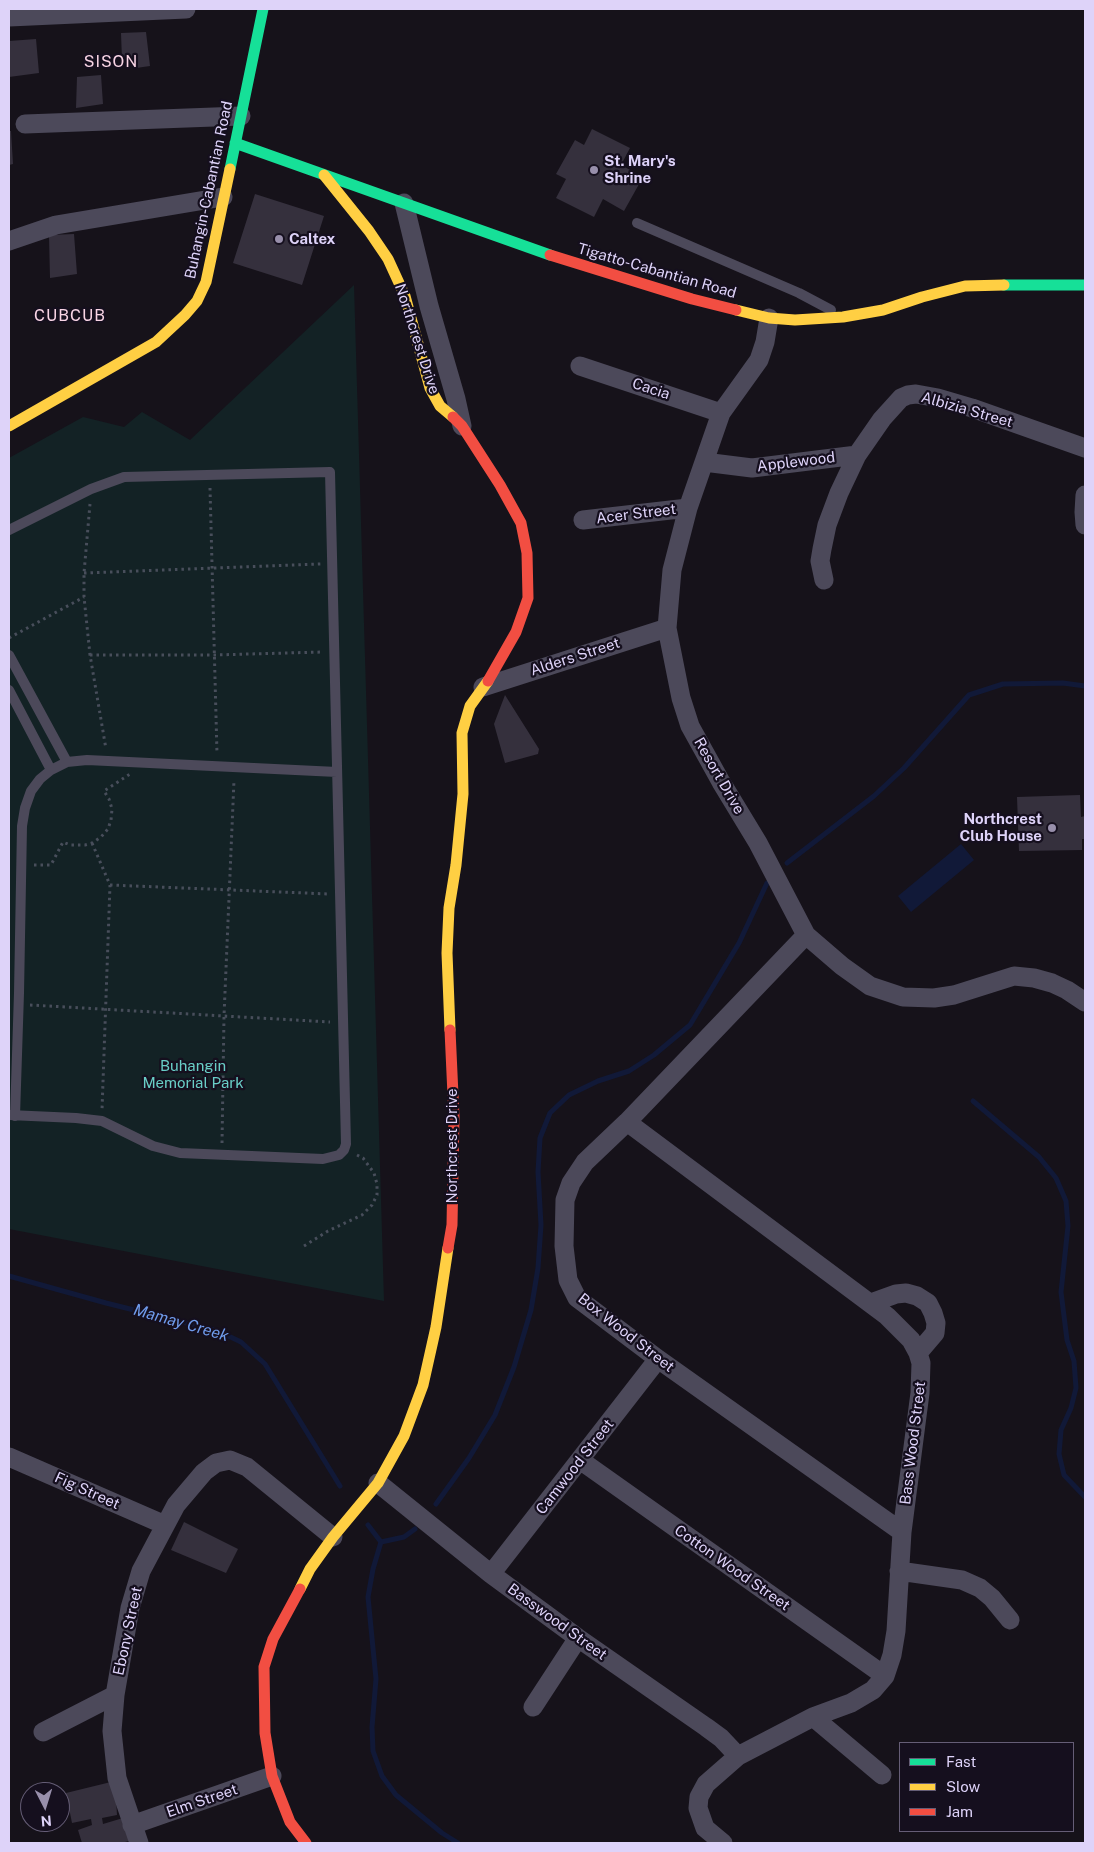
<!DOCTYPE html>
<style>
body{margin:0}
#map{position:relative;width:1094px;height:1852px;overflow:hidden;background:#16121a;font-family:"Public Sans",sans-serif}
canvas{display:block}
.frame{position:absolute;inset:0;border:10px solid #ded3f9;pointer-events:none}
.legend{position:absolute;left:899px;top:1742px;width:175px;height:90px;box-sizing:border-box;background:#150f1e;border:1px solid #655d76;margin:0;padding:6px 9px;list-style:none;font-size:15px;color:#ded3f9}
.legend li{display:flex;align-items:center;gap:10px;height:25px}
.legend b{width:25px;border:1px solid #655d76}
.north{position:absolute;left:20px;top:1782px;width:50px;height:50px;box-sizing:border-box;background:#150f1e;border:1px solid #655d76;border-radius:50%;rotate:175deg;font-size:14px;font-weight:700;line-height:20px;text-align:center;color:#ded3f9}
.north::after{content:'';display:block;margin:auto;width:18px;height:22px;background:#988fab;clip-path:polygon(50% 0,100% 100%,50% 72%,0 100%)}
</style>
<div id="map">
<canvas width="1094" height="1852"></canvas>
<div class="frame"></div>
<ul class="legend">
<li><b style="height:6px;background:#16e098"></b>Fast</li>
<li><b style="height:6px;background:#ffcf43"></b>Slow</li>
<li><b style="height:6px;background:#f24e42"></b>Jam</li>
</ul>
<div class="north">N</div>
</div>
<script>
const ctx = document.querySelector('canvas').getContext('2d');
ctx.lineJoin = 'round';
function fill(path, color) { ctx.fillStyle = color; ctx.fill(path, 'evenodd'); }
const toPath = rows => new Path2D(rows.map(r => 'M' + r).join(''));
function stroke(path, color, width, dash) { ctx.strokeStyle = color; ctx.lineWidth = width; ctx.lineCap = dash ? 'butt' : 'round'; ctx.setLineDash(dash || []); ctx.stroke(path); }
function write(font, color, halo, rows, align = 'center') {
  ctx.font = font + ' "Public Sans",sans-serif'; ctx.lineWidth = 4.5; ctx.setLineDash([]); ctx.textBaseline = 'middle'; ctx.strokeStyle = halo; ctx.fillStyle = color; for (const [text, x, y, turn = 0] of rows) {
    ctx.save(); ctx.translate(x, y); ctx.rotate((+turn || 0) * Math.PI / 180); ctx.textAlign = isNaN(turn) ? turn : align; if (halo) ctx.strokeText(text, 0, 0); ctx.fillText(text, 0, 0); ctx.restore();
  }
}
const green = toPath([
 [354,285,384,1301,9,1229,9,458,83,417,124,427,142,412,190,440]
]);
const water = toPath([
 [961,844,974,860,911,912,898,896]
]);
const stream = toPath([
 [787,863,874,796,904,768,969,695,1003,684,1063,683,1085,686],
 [973,1101,1039,1157,1056,1178,1066,1201,1068,1226,1061,1292,1067,1340,1074,1361,1076,1388,1071,1408,1061,1430,1059,1454,1064,1475,1085,1497],
 [9,1276,106,1303,218,1331,241,1342,265,1364,340,1486],
 [436,1504,469,1458,495,1415,514,1367,531,1310,538,1268,541,1225,538,1172,540,1138,550,1113,569,1095,598,1081,629,1071,654,1055,690,1025,739,943,767,883],
 [368,1525,381,1542],
 [381,1542,373,1569,368,1597,376,1679,372,1727,373,1751,382,1776,396,1795,442,1833,458,1843],
 [381,1542,404,1537,415,1529]
]);
const building = toPath([
 [146,32,150,66,136,68,135,59,122,60,121,33],
 [36,39,39,73,9,77,9,41],
 [101,75,103,104,76,108,77,77],
 [592,129,630,148,621,165,643,177,624,211,603,199,594,217,556,198,566,179,556,174,575,140,584,145],
 [9,131,11,131,13,164,9,165],
 [255,194,324,216,302,285,233,263],
 [74,234,77,274,50,278,49,235],
 [505,695,539,749,538,754,505,763,494,724],
 [1080,795,1081,817,1085,816,1085,839,1082,839,1082,850,1019,851,1017,797],
 [184,1522,238,1549,226,1573,171,1550],
 [115,1781,117,1815,102,1818,103,1824,123,1818,129,1841,121,1843,82,1843,78,1830,92,1825,91,1819,72,1823,66,1793]
]);
const path = toPath([
 [210,488,217,754],
 [90,504,84,573,84,597,90,655,106,749],
 [84,573,321,564],
 [9,638,84,597],
 [90,655,214,655,322,652],
 [92,843,110,885,102,1110],
 [34,865,51,865,63,842,70,845,85,845,92,843,101,837,108,829,111,820,112,809,109,799,104,791,130,774],
 [110,885,329,894],
 [30,1005,330,1022],
 [222,1143,224,1016,234,780],
 [304,1246,328,1231,362,1215,372,1205,377,1195,377,1184,374,1173,363,1158,357,1155]
]);
const lane = toPath([
 [637,223,799,293,831,310],
 [9,530,91,489,124,477,330,472,346,1144,344,1150,339,1155,323,1159,180,1153,153,1146,102,1121,76,1118,9,1115],
 [9,655,67,762],
 [9,690,51,770],
 [15,1116,19,993,22,826,25,808,31,791,40,779,51,770,67,762,87,760,337,772]
]);
const street = toPath([
 [9,17,186,9],
 [25,124,241,116],
 [404,203,429,306,456,399,462,426],
 [9,241,56,225,223,197],
 [769,318,765,342,759,360,721,413,688,508,672,570,667,628,681,698,690,726,721,782,758,843,806,935,842,966,870,986,903,997,934,998,954,995,1014,976,1034,978,1052,983,1067,990,1085,1002],
 [580,366,721,413],
 [704,462,752,468,857,455],
 [1085,495,1084,512,1085,525],
 [583,520,688,508],
 [824,580,820,561,822,549,827,525,839,493,857,455,882,419,901,398,908,395,916,394,938,398,972,408,1085,448],
 [483,687,667,628],
 [806,935,627,1122,585,1162,571,1183,565,1200,564,1246,568,1280,577,1298,658,1359,902,1532],
 [627,1122,887,1316,911,1340,918,1353,921,1363,920,1393,902,1532,896,1631,892,1655,885,1676,873,1690,851,1703,813,1717,738,1756,706,1784,699,1797,698,1808,705,1828,723,1843],
 [871,1303,896,1294,906,1293,917,1296,928,1303,933,1313,936,1323,935,1333,918,1353],
 [9,1457,165,1525],
 [580,1460,885,1676],
 [378,1483,491,1574,578,1638,706,1727,721,1738,738,1756],
 [899,1571,962,1580,980,1588,992,1598,1010,1620],
 [491,1574,658,1359],
 [533,1707,578,1638],
 [813,1717,882,1775],
 [43,1732,115,1695],
 [132,1825,272,1776],
 [139,1843,117,1778,112,1731,115,1695,130,1608,141,1571,176,1505,204,1472,216,1463,230,1460,247,1467,333,1537]
]);
const fast = toPath([
 [235,143,550,255],
 [230,169,263,9],
 [1004,285,1085,285]
]);
const slow = toPath([
 [324,175,369,231,388,259,405,296,430,388,440,406,453,417],
 [736,310,769,318,795,320,843,317,883,310,922,297,965,286,1004,285],
 [9,426,156,342,185,315,197,301,206,282,230,169],
 [450,1030,447,953,449,908,456,865,463,794,462,733,470,706,488,681],
 [300,1589,310,1569,333,1537,378,1483,404,1436,423,1385,436,1327,448,1248]
]);
const jam = toPath([
 [550,255,692,299,736,310],
 [453,417,462,426,500,485,521,523,527,553,528,598,516,632,488,681],
 [448,1248,452,1225,454,1117,450,1030],
 [300,1589,273,1639,264,1667,265,1733,272,1776,290,1822,306,1843]
]);
const markers = [
 [594,170,5,"#988fab"],
 [279,239,5,"#988fab"],
 [1052,828,5,"#988fab"]
];
const poiNames = [
 ["St. Mary's",604,161],
 ["Shrine",604,178],
 ["Caltex",289,239],
 ["Northcrest",1042,819,"right"],
 ["Club House",1042,836,"right"]
];
const streetNames = [
 ["Buhangin-Cabantian Road",209,190,-78],
 ["Tigatto-Cabantian Road",657,271,16],
 ["Northcrest Drive",417,339,72],
 ["Cacia",651,389,18],
 ["Albizia Street",967,410,16],
 ["Applewood",796,462,-7],
 ["Acer Street",636,514,-7],
 ["Alders Street",575,657,-18],
 ["Resort Drive",719,776,60],
 ["Northcrest Drive",452,1146,-90],
 ["Box Wood Street",626,1333,38],
 ["Bass Wood Street",913,1443,-83],
 ["Camwood Street",575,1467,-52],
 ["Fig Street",87,1491,24],
 ["Cotton Wood Street",732,1568,35],
 ["Basswood Street",557,1622,36],
 ["Ebony Street",128,1631,-78],
 ["Elm Street",202,1801,-19]
];
const parkNames = [
 ["Buhangin",193,1066],
 ["Memorial Park",193,1083]
];
const neighbourhoodNames = [
 ["SISON",111,62],
 ["CUBCUB",70,316]
];
const waterNames = [
 ["Mamay Creek",181,1323,16]
];
fill(green, '#132225');
fill(water, '#111938');
stroke(stream, '#111938', 5);
fill(building, '#35303d');
stroke(path, '#484e5b', 3, [2.5, 4]);
stroke(lane, '#4c495a', 10);
stroke(street, '#4c495a', 19);
stroke(fast, '#16e098', 11);
stroke(slow, '#ffcf43', 11);
stroke(jam, '#f24e42', 11);
for (const [x, y, r, color] of markers) { const dot = new Path2D(); dot.arc(x, y, r, 0, 2 * Math.PI); ctx.fillStyle = color; ctx.fill(dot); stroke(dot, '#150f1e', 2); }
write('bold 15px', '#ded3f9', '#150f1e', poiNames, 'left');
write('15px', '#ded3f9', '#150f1e', streetNames);
write('15px', '#69cec7', '#150f1e', parkNames);
ctx.letterSpacing = '1px';
write('16px', '#f9d5e5', '#150f1e', neighbourhoodNames);
ctx.letterSpacing = '0px';
write('italic 16px', '#6f9beb', '#150f1e', waterNames);
</script>
